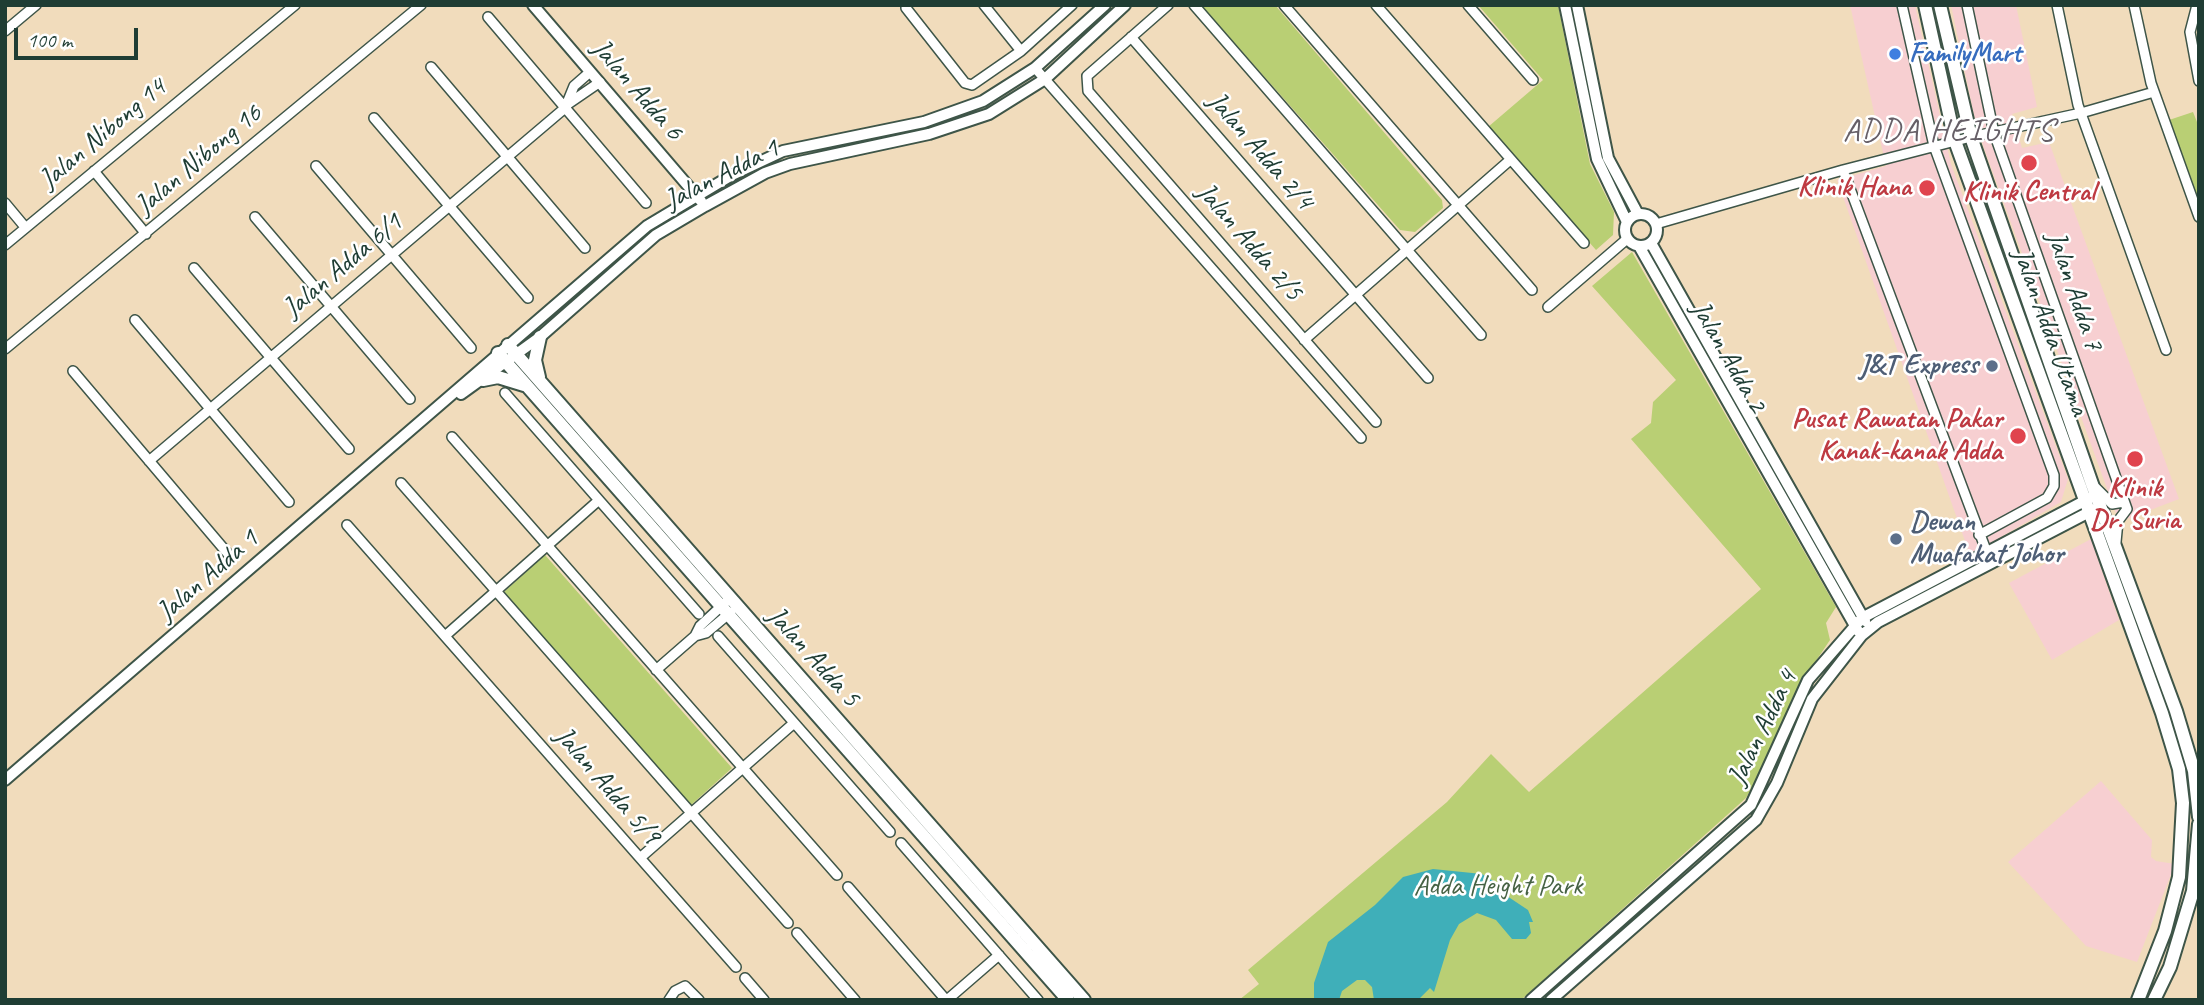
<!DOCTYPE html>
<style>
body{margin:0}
#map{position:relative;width:2204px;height:1005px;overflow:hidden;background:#f1dcbc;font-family:Caveat,sans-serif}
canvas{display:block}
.frame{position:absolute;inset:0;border:7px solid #1f3d34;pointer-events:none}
.scale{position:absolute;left:14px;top:28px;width:124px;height:32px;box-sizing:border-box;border:4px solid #1f3d34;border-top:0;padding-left:9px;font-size:21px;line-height:24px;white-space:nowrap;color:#1f3d34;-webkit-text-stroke:5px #fff;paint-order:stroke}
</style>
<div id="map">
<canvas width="2204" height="1005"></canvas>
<div class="frame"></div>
<div class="scale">100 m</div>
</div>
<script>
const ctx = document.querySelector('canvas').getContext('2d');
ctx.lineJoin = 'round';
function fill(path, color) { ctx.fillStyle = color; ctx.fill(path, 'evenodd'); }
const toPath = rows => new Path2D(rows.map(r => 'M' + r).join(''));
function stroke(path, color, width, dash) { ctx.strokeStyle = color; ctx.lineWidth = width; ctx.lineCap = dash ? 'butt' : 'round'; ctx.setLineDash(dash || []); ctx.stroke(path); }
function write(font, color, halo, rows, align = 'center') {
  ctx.font = font + ' Caveat,sans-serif'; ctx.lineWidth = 5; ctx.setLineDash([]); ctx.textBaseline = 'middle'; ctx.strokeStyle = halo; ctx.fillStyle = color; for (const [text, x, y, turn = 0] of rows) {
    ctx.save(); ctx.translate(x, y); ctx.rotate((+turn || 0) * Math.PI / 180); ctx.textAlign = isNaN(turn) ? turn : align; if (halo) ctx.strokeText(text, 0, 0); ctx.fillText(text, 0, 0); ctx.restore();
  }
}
const built = toPath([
 [1850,5,1915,5,1951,164,2068,479,2061,502,1970,555,1837,180,1886,166],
 [1951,5,2016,5,2037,107,2012,114,2022,148,2049,142,2179,499,2119,522,1984,148,1974,115],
 [2091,539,2119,620,2052,660,2009,583],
 [2101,781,2152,840,2151,857,2156,861,2175,864,2137,962,2086,946,2008,862]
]);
const green = toPath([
 [1201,5,1275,5,1442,200,1443,208,1415,232,1400,230],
 [1478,5,1558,5,1590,164,1614,212,1613,235,1596,250,1488,127,1543,80],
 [2193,112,2199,127,2199,203,2169,120],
 [1632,252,1836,607,1826,623,1830,640,1795,692,1760,774,1746,798,1521,1000,1239,1000,1259,984,1248,970,1447,802,1491,754,1529,792,1761,589,1631,439,1651,423,1653,402,1676,380,1592,286],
 [545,555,732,768,691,805,504,592]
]);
const water = toPath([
 [1433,869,1482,874,1495,882,1507,896,1528,910,1533,922,1529,922,1531,933,1526,939,1512,939,1496,920,1477,913,1459,924,1450,940,1434,992,1430,988,1418,1000,1374,1000,1372,987,1365,980,1357,980,1342,991,1339,1000,1314,1000,1314,983,1328,942,1375,905,1403,877]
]);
const minor = toPath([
 [984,5,1021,51],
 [1168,5,1087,76,1088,91,1376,422],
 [1194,5,1481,335],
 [1284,5,1532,290],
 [1376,5,1584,243],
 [1468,5,1533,80],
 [1902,5,1934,146,2054,475,2054,486,2047,498,1979,535],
 [1967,5,1994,133,2127,509,2118,521,2116,542],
 [2057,5,2078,105,2166,350],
 [2134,5,2151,83,2199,217],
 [2197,5,2190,32,2199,81],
 [906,8,965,83,972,85,1021,51,1072,5],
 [488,17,646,203],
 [5,31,36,5],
 [1131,37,1428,378],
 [431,67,585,248],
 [1035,68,1361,438],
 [565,106,600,82],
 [374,118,528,298],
 [316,166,471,348],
 [1843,170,1989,558],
 [94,171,146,234],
 [5,203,25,227],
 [255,217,410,399],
 [1656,224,1843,170,1971,137,2081,113,2154,92],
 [5,245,295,5],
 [194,268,349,449],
 [1548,307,1627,239],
 [135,320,289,502],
 [1304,340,1510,160],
 [5,349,421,5],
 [73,371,229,555],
 [505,393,699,614],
 [452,437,837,875],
 [149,461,565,108,574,86,590,72],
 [401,483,788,923],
 [2096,488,2112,504,2124,502],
 [347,525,736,967],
 [445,636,599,500],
 [695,636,706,633,731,612],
 [718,636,890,832],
 [656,670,695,636,700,626,729,599],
 [901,843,1038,1000],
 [640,858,794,723],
 [848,887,946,1000],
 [797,933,855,1000],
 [745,978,764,1000],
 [669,1000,675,991,685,986,699,1000],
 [947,1000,999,955]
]);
const tertiary = toPath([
 [533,5,701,201],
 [1565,5,1597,159,1627,222],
 [1577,5,1608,158,1638,214],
 '1625 230a16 16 0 1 1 32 0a16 16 0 1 1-32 0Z',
 [1651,243,1865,621],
 [1639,246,1858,631],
 [461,394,540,337,656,235,705,206,765,173,790,164,929,134,989,114,1045,79,1125,5],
 [5,780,647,226,732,175,783,151,924,122,983,101,1035,68,1105,5],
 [1531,1000,1751,805,1808,680,1862,618,2092,497],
 [1551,1000,1756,820,1777,783,1812,699,1862,635,1878,622,2095,509]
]);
const secondary = toPath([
 [1925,5,1955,141,2162,713,2179,769,2183,803,2179,877,2165,931,2138,1000],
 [1940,5,1971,137,2092,484,2176,711,2194,771,2199,817],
 [508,345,1084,1000],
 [498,353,1068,1000],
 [539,377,535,360,540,337],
 [483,380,498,377,524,385],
 [2154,1000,2170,967,2193,891,2199,824]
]);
const markers = [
 [1895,54,7,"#3f7fe0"],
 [2029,163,9,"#e0444e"],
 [1927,188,9,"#e0444e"],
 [1992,366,7,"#5c6f8a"],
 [2018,436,9,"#e0444e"],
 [2135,459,9,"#e0444e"],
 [1896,539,7,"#5c6f8a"]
];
const shopNames = [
 ["FamilyMart",1909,54]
];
const streetNames = [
 ["Jalan Adda 6",637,90,49],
 ["Jalan Nibong 14",103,134,-40],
 ["Jalan Adda 2/4",1260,151,49],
 ["Jalan Nibong 16",199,160,-40],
 ["Jalan Adda 1",722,175,-27],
 ["Jalan Adda 2/5",1249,242,49],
 ["Jalan Adda 6/1",343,266,-40],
 ["Jalan Adda 7",2074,291,71],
 ["Jalan Adda Utama",2050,332,70],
 ["Jalan Adda 2",1728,357,60],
 ["Jalan Adda 1",208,576,-41],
 ["Jalan Adda 5",813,657,48],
 ["Jalan Adda 4",1763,728,-64],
 ["Jalan Adda 5/9",607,786,49]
];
const healthNames = [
 ["Klinik Hana",1911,188],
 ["Klinik Central",2029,193,"center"],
 ["Pusat Rawatan Pakar",2002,420],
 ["Kanak-kanak Adda",2002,452],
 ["Klinik",2135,489,"center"],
 ["Dr. Suria",2135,521,"center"]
];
const serviceNames = [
 ["J&T Express",1978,366],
 ["Dewan",1910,523,"left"],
 ["Muafakat Johor",1910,555,"left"]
];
const parkNames = [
 ["Adda Height Park",1498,887]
];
const quarterNames = [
 ["ADDA HEIGHTS",1949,132]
];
fill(built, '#f7cfd1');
fill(green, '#b9cf74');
fill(water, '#3fafb9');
stroke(minor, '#3e5548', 12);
stroke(tertiary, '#3e5548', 14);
stroke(secondary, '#3e5548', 16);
stroke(minor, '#fff', 9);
stroke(tertiary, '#fff', 10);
stroke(secondary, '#fff', 12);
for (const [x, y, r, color] of markers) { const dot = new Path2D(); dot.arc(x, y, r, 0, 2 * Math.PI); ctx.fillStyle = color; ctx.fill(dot); stroke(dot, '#fff', 2.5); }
write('bold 28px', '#366cbe', '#fff', shopNames, 'left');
write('28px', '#1f3d34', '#fff', streetNames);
write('bold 28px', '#be3a42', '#fff', healthNames, 'right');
write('bold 28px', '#4e5e75', '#fff', serviceNames, 'right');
write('28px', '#466244', '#fff', parkNames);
ctx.letterSpacing = '2px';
write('32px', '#665f67', '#fff', quarterNames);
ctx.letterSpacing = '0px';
</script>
